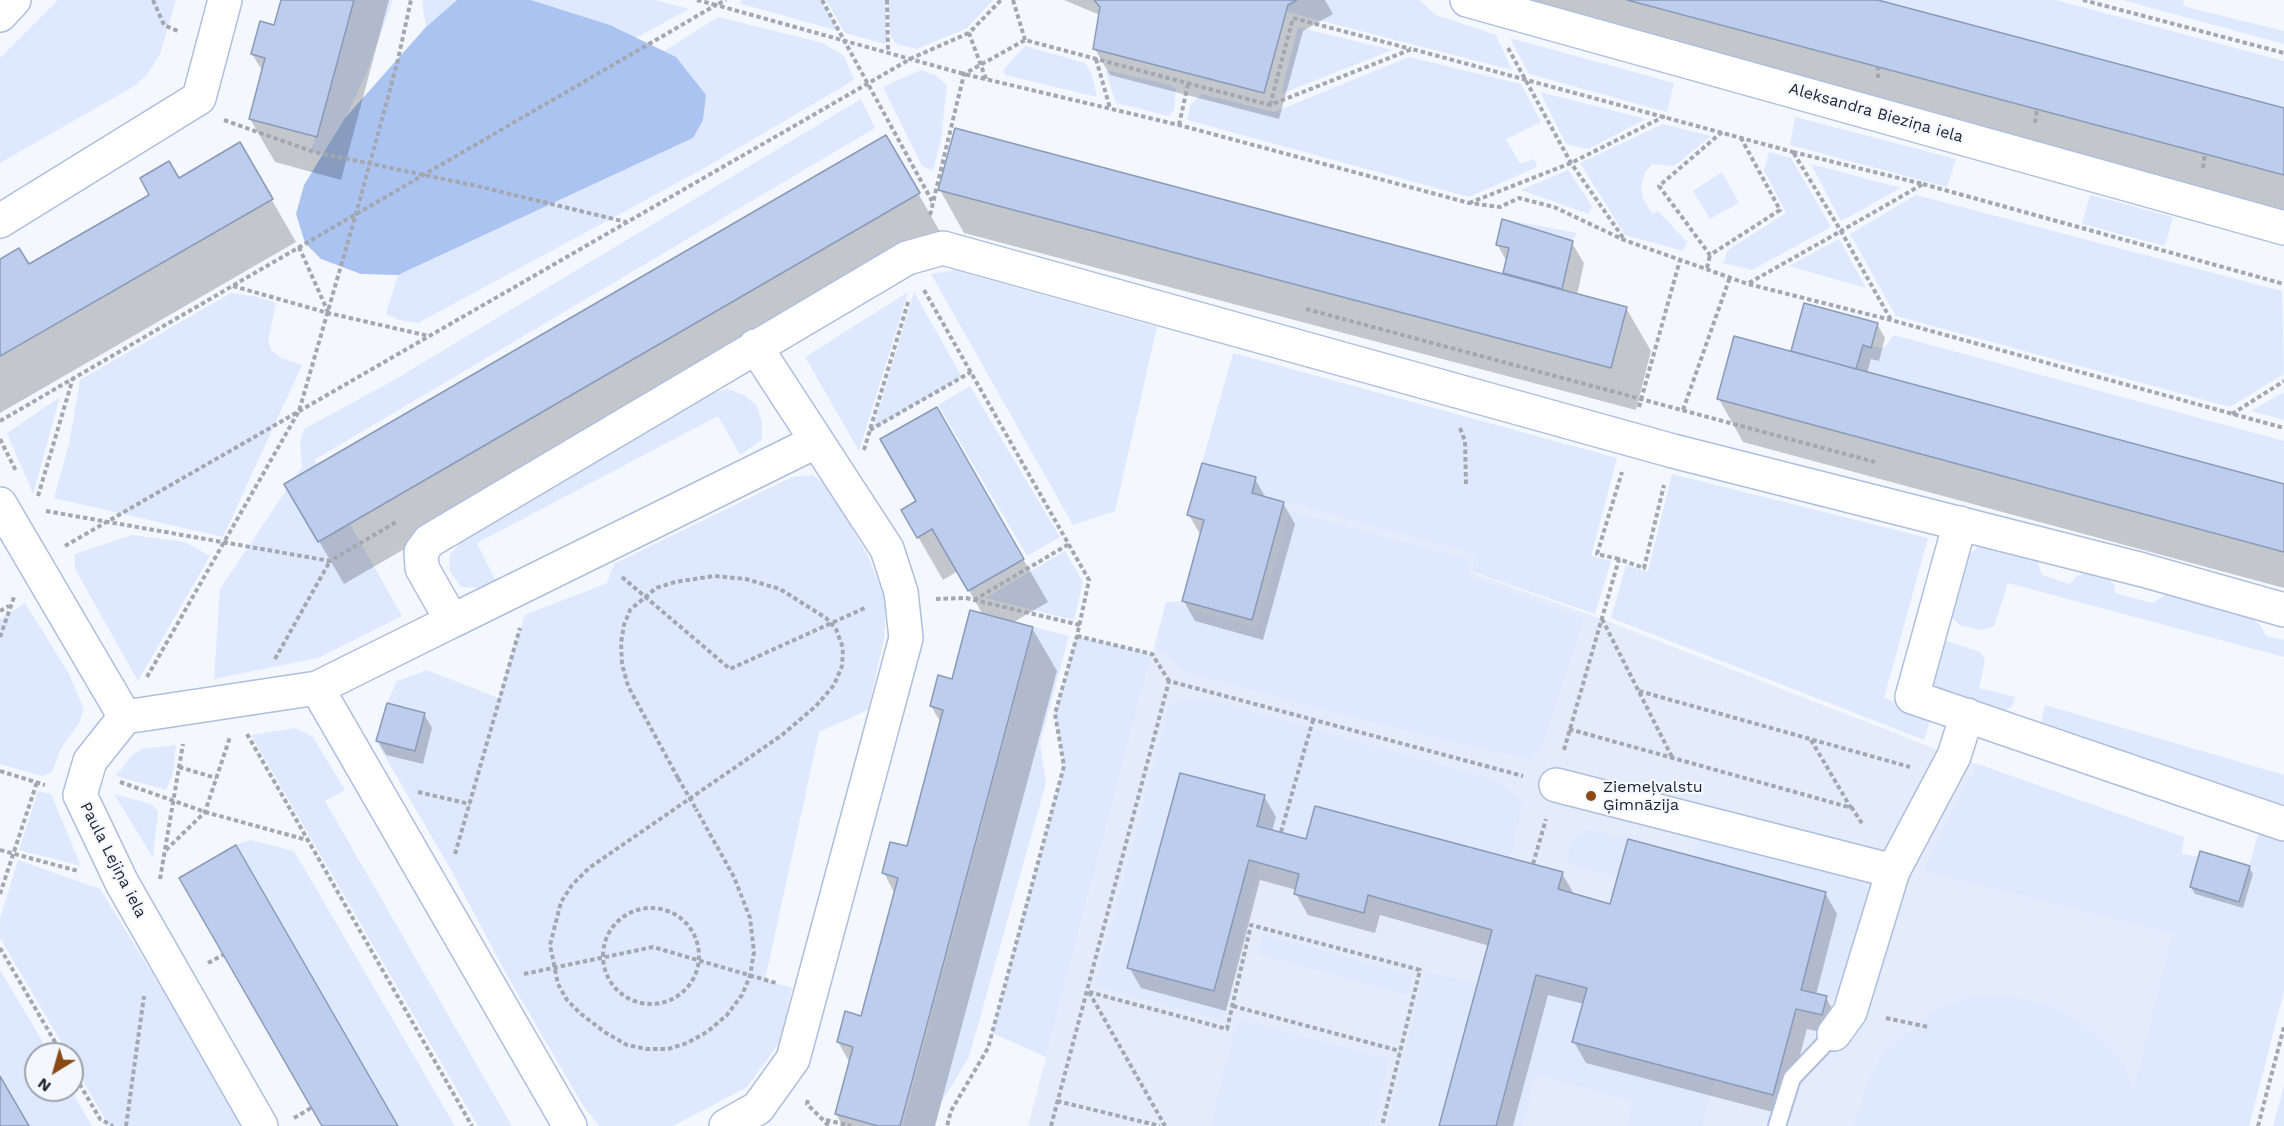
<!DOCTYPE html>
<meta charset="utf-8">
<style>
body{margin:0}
#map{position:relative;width:2284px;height:1126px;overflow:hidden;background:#f4f8fe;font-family:"Work Sans",sans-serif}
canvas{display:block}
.north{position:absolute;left:24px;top:1042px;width:60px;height:60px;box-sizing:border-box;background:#f4f8fe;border:2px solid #9ea2ab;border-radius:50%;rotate:217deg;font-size:16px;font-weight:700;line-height:24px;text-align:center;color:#1c222e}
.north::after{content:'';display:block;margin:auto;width:21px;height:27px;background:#8b4916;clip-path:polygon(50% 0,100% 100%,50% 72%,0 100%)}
</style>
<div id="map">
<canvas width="2284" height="1126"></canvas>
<div class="north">N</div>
</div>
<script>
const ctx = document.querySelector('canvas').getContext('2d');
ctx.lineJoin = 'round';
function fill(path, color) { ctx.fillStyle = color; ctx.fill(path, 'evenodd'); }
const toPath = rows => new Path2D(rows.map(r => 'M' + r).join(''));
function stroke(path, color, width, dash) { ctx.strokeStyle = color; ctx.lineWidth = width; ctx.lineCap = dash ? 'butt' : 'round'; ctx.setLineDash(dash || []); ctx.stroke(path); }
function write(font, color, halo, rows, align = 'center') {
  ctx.font = font + ' "Work Sans",sans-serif'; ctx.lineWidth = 4.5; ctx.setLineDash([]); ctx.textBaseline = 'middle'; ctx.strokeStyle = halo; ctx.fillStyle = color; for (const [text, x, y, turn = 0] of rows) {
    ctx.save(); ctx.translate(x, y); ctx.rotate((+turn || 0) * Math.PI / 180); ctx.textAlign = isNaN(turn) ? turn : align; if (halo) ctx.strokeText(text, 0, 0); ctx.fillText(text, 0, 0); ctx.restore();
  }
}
const built = toPath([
 [1284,502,1475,554,1473,573,1602,619,1954,756,2184,837,2182,854,2199,857,2190,887,2239,902,2179,1126,1028,1126,1166,602,1182,601,1252,620]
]);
const green = toPath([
 [58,0,176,0,160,54,149,72,136,85,0,163,0,58],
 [353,0,393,0,366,74,328,155,311,151],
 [425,0,457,0,426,27,422,1],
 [531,0,656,0,689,9,636,38,610,25],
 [743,0,820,0,839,31,738,3],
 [826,0,885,0,887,35,885,44,845,33],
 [888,0,993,0,967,28,917,49,896,44,890,35],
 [1297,0,1419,0,1436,15,1496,35,1512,70,1287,12,1288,5],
 [1878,0,2056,0,2284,61,2284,108],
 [2122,0,2184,0,2183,6,2284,31,2284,44],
 [718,17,823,43,844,56,854,80,701,170,418,323,399,320,386,314,398,275,693,138,676,57,664,51],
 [1298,27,1392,50,1281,94],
 [1510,38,1674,83,1667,112,1529,74],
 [1025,46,1085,63,1092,75,1097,97,1005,75,1003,70],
 [1409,57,1521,84,1541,122,1506,139,1520,164,1534,159,1537,167,1469,197,1187,120,1190,105,1202,94,1274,112],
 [921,70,935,75,947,85,941,140,933,171,922,166,883,87],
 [1105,70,1170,85,1176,89,1174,110,1169,116,1116,103],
 [1540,92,1646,119,1588,149,1566,144],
 [861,99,875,128,314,460,402,616,318,658,214,679,220,589,302,467,300,442,304,429,389,383],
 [1795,117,1956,159,1947,187,1790,145],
 [1663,124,1711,136,1674,166,1652,164,1645,172,1641,187,1643,198,1652,214,1658,211,1687,242,1683,251,1625,235,1580,163],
 [1769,152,1791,158,1831,227,1752,270,1723,263,1728,250,1786,213,1764,170],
 [1811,164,1901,188,1841,221],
 [1568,170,1592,206,1589,214,1521,190],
 [1722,172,1739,203,1710,219,1693,191],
 [1916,195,2282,291,2284,374,2230,407,1896,316,1850,234],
 [2090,195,2173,217,2165,246,2082,224],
 [1502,219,1577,233,1573,241],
 [1839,239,1866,288,1789,266],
 [954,270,1157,327,1115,511,1073,525,931,274],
 [908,292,859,451,805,357],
 [914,292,962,377,873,429],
 [231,293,259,297,276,303,268,340,271,350,282,358,302,365,223,537,54,498,69,444,80,380],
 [1894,335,2284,441,2284,484,1856,369,1863,345,1884,348],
 [1233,353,1617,458,1591,556,1611,561,1595,614,1473,572,1474,554,1252,493,1256,477,1202,463],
 [970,386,1060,537,1027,556,938,405],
 [727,389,742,394,756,404,762,422,762,440,740,455,718,416,477,543,497,583,480,588,461,587,449,570,450,555,467,535,700,397],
 [2284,392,2284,420,2251,411],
 [60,397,33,494,7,433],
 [1672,474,1928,538,1884,698,1932,714,1924,740,1611,618,1626,565,1648,572],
 [813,475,828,487,868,556,885,599,885,621,884,639,868,710,819,732,765,980,792,988,780,1042,747,1087,673,1126,599,1126,584,1107,508,977,451,870,376,741,415,751,425,713,387,703,397,681,427,670,498,698,525,615,607,583,614,564,792,477],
 [1290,511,1470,560,1468,577,1584,618,1544,740,1531,760,1371,722,1185,672,1155,645,1166,602,1257,628],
 [132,535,185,542,210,556,138,681,75,569,75,554],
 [1978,547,2002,548,2036,557,2042,575,2070,584,2076,577,2087,572,2108,578,2115,586,2115,593,2152,603,2169,593,2248,615,2260,625,2266,636,2284,640,2284,657,2008,583,1994,626,1983,630,1961,626,1952,618,1951,607,1965,558],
 [1065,551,1083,582,1074,620,985,598],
 [25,603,68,672,84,709,79,723,60,750,52,772,42,776,0,764,0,619],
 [1034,627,1069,636,1040,743,1046,783,969,1057,941,1103,935,1126,902,1126],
 [1077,636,1152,654,1046,1057,992,1033,1064,766,1055,714],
 [1947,641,1980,652,1985,660,1979,688,2015,697,2012,706,2004,711,1995,710,1936,687,1930,680,1938,648],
 [1181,698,1218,702,1498,781,1522,803,1511,858,1315,807,1306,839,1257,826,1265,795,1180,773,1128,967,1249,860,1260,864,1223,1020,1095,987,1169,706],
 [2045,705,2284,775,2284,806,2050,730,2041,723],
 [295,728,313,737,345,790,325,801,512,1126,478,1126,251,735],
 [176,745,173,773,166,790,116,776,131,756,141,749],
 [1978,764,2184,837,2182,854,2199,857,2190,887,2239,902,2259,831,2284,839,2284,991,2249,1126,1854,1126,1870,1074,1885,1052,1941,1006,1979,995,2014,996,2059,1009,2092,1031,2124,1065,2134,1090,2173,933,1924,871,1943,828],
 [38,791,51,794,81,866,19,850],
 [114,794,151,804,158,811,153,858],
 [1634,816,1881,879,1844,1001,1801,990,1694,857,1698,839,1632,823],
 [1588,829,1628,839,1618,877,1567,863,1571,841],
 [250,840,294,851,455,1126,398,1126,236,845],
 [18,860,100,889,247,1126,109,1126,72,1062,72,1054,68,1054,0,938,0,918],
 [1262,934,1412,975,1408,995,1257,954],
 [0,970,50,1054,36,1054,36,1090,71,1090,92,1126,30,1126,0,1073],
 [1425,971,1477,983,1439,1126,1387,1126],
 [1536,975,1587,988,1573,1042,1715,1079,1702,1126,1627,1126,1632,1101,1535,1075,1523,1126,1497,1126],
 [1237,1019,1389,1059,1374,1126,1211,1126],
 [2284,1086,2284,1126,2273,1126]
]);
const forest = toPath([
 [457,0,531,0,610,25,676,57,706,95,703,120,693,138,398,275,361,274,321,259,305,243,296,214,304,185,345,118,426,27]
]);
const shadow = toPath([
 [282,0,389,0,341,180,275,162,250,119,263,72,252,54,275,27],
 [1064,0,1325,0,1333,14,1303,31,1279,119,1110,75,1095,49,1100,15],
 [1498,0,1873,0,2284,110,2284,211],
 [886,137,943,237,344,584,286,485],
 [240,145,296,242,0,413,0,261,28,266],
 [940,190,1506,276,1507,262,1497,244,1572,243,1584,263,1577,295,1626,308,1651,351,1636,410,964,233],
 [1877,324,1885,338,1879,361,1871,359,1867,373,2284,486,2284,588,1743,442,1719,399,1795,354,1793,351],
 [936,409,1048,602,1012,623,1032,628,1057,671,935,1126,843,1126,836,1114,850,1063,838,1042,862,1018,895,894,884,873,908,848,941,723,931,706,953,681,983,615,958,571,943,580,903,511,918,502],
 [1255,479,1266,498,1283,503,1295,524,1263,640,1195,621,1183,600,1201,536,1189,515],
 [424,714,432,728,423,764,386,755,378,741],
 [1264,796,1276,817,1272,831,1307,841,1562,873,1574,894,1611,905,1825,893,1837,914,1816,995,1826,998,1838,1018,1834,1035,1807,1029,1784,1115,1586,1063,1574,1042,1584,1004,1548,995,1513,1126,1441,1126,1490,946,1380,915,1375,933,1308,915,1296,894,1297,890,1260,880,1226,1011,1141,988,1129,967],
 [2249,867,2253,874,2243,908,2195,894,2191,887]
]);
const building = toPath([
 [281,0,354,0,317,137,249,119,265,58,251,54,260,21,274,25,281,0],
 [1094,0,1297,0,1288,5,1264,93,1093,49,1100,7,1094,0],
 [1627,0,1878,0,2284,108,2284,175,1627,0],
 [955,128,1627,307,1611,368,938,190,955,128],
 [886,135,920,193,318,542,284,484,886,135],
 [240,142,273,199,0,356,0,259,19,248,29,264,149,195,140,178,169,161,179,178,240,142],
 [1502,219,1573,241,1562,289,1503,273,1509,248,1496,245,1502,219],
 [1804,303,1878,323,1871,348,1863,345,1856,369,1791,351,1804,303],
 [1734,336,2284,484,2284,552,1717,399,1734,336],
 [937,407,1024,559,968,591,932,529,917,538,901,510,916,501,880,439,937,407],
 [1202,463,1256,477,1252,493,1284,502,1252,620,1182,601,1204,520,1187,515,1202,463],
 [970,610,1033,627,900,1126,878,1126,835,1114,853,1047,837,1042,845,1011,861,1016,898,878,882,873,890,842,907,846,943,710,930,706,938,675,952,679,970,610],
 [387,703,425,713,415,751,376,741,387,703],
 [1180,773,1265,795,1257,826,1306,839,1315,806,1563,872,1558,889,1610,904,1628,839,1826,892,1801,990,1827,996,1822,1015,1796,1009,1773,1095,1572,1042,1587,988,1536,975,1496,1126,1439,1126,1492,930,1368,895,1364,913,1294,894,1299,874,1249,860,1214,991,1127,968,1180,773],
 [236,845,398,1126,322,1126,179,878,236,845],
 [2200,851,2250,866,2239,902,2190,887,2200,851],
 [0,1076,29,1126,0,1126,0,1076]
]);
const path = toPath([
 [153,0,164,25,180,32],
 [697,0,716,5,726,0],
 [822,0,932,201],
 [887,0,888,52],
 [1013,0,1025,40],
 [2083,0,2284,53],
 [1508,48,1571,163,1624,239],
 [1096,59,1110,108],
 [1878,78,1878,67],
 [986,79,969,33,1001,0],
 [1270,105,1293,18,1411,49],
 [224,120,314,152,477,186,626,222],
 [2035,123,2037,109],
 [1179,125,1188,84],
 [1722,132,1659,186,1710,255,1780,210,1741,138],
 [1793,152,1923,184,1841,231,1793,152],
 [2203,168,2205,154],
 [1923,184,2284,284],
 [1469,203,1571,163,1665,116],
 [930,215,964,74,1025,40,1270,105,1412,49,1793,152],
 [299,247,328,312],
 [1707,268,1710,255],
 [1749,283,1841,231,1891,320],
 [233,286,328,313,429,336],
 [924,290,1089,580,1077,636,1055,714,1064,766,988,1048,951,1111,947,1126],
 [1306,309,1875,462],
 [1639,407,1680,260],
 [1683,410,1730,277],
 [2232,414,2284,381],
 [0,421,716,5,964,74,1179,125,1469,203,1500,207,1519,198,1554,207,1624,240,1748,284,1891,320,2284,428],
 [1460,428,1465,441,1466,484],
 [870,430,971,372],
 [0,439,16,471],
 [864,450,909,299],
 [38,496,73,378],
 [46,511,330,561,396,522],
 [65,546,912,58,969,33],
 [1619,559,1597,554,1622,472],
 [622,577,730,669,867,607],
 [936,599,966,598,1080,625],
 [974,600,1069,544],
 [0,611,9,606],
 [1602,619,1672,757],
 [1077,636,1152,654,1169,681],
 [0,637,14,597],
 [275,659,330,561],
 [147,677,299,411,356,214,397,64,411,0],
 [1639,691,1910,767],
 [1569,729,1852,808,1863,825],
 [247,734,472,1126],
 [1811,740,1851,808],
 [1564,750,1619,559,1644,568,1664,485],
 [179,767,216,778],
 [0,771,45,785],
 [678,778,628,686,622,664,621,643,624,625,630,610,656,588,675,582,714,576,746,579,780,589,826,618,836,629,843,648,842,666,834,685,816,706,782,735,589,868,572,885,561,902,550,945,558,984,567,1000,581,1014,606,1033,627,1045,647,1049,668,1049,687,1043,707,1032,727,1015,742,995,750,976,754,952,750,918,734,877,696,809],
 [120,782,205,812,307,840],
 [418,792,470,804],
 [1281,832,1313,720],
 [0,850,78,871],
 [166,850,205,812,230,737],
 [455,854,520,628],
 [1533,864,1546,819],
 [160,879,183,744],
 [0,894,37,782],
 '603 956a48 48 0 1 1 96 0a48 48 0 1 1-96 0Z',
 [0,948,62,1054],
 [208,963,223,955],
 [524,974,653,947,776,983],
 [1089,992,1227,1029,1251,925,1420,970,1382,1126],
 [1089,992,1165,1126],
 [1233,1006,1400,1051],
 [1886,1018,1928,1027],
 [72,1071,100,1119,113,1126],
 [808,1100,807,1104,829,1126],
 [1057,1101,1160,1126],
 [294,1118,311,1108],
 [826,1120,851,1126],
 [126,1126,144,996],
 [1051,1126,1169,681,1523,776],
 [2258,1126,2284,1027]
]);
const lane = toPath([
 [1777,1126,1792,1078,1834,1034]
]);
const street = toPath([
 [1467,0,2284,228],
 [0,221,199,98,225,0],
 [0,504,125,717,90,761,80,795,122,883,261,1126],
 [1960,523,1912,697,2284,824],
 [452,621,815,442],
 [317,688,570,1126],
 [125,717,317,688,452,621,422,568,421,552,429,541,907,258,943,248,1673,451,2143,570,2284,610],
 [1556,785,1893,871,1954,756,1967,715],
 [1834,1034,1850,1012,1893,871],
 [726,1126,758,1108,793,1059,906,638,901,592,887,549,755,346]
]);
const secondary = toPath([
 [0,15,14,0]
]);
const pathBridge = toPath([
 [678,778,696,809]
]);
const markers = [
 [1591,796,6,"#8b4916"]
];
const streetNames = [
 ["Aleksandra Bieziņa iela",1876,113,16],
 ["Paula Lejiņa iela",113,860,63]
];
const poiNames = [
 ["Ziemeļvalstu",1603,787],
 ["Ģimnāzija",1603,805]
];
fill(built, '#e4ecfc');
fill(green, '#dee9ff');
fill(forest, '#abc3f1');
fill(shadow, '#0003');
fill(building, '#bccded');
stroke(building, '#8a9ab8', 1.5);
stroke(lane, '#aebede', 20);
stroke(street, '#aebede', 36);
stroke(secondary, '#aebede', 36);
stroke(path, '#a3a7b0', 4, [4.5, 3]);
stroke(lane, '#fff', 16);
stroke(street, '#fff', 33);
stroke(secondary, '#fff', 33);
stroke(pathBridge, '#a3a7b0', 4, [4.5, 3]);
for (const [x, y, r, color] of markers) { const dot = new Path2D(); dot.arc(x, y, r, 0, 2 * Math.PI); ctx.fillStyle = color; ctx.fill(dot); stroke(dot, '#f4f8fe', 2); }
write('16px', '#1c222e', '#f4f8fe', streetNames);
write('16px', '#1c222e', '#f4f8fe', poiNames, 'left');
</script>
